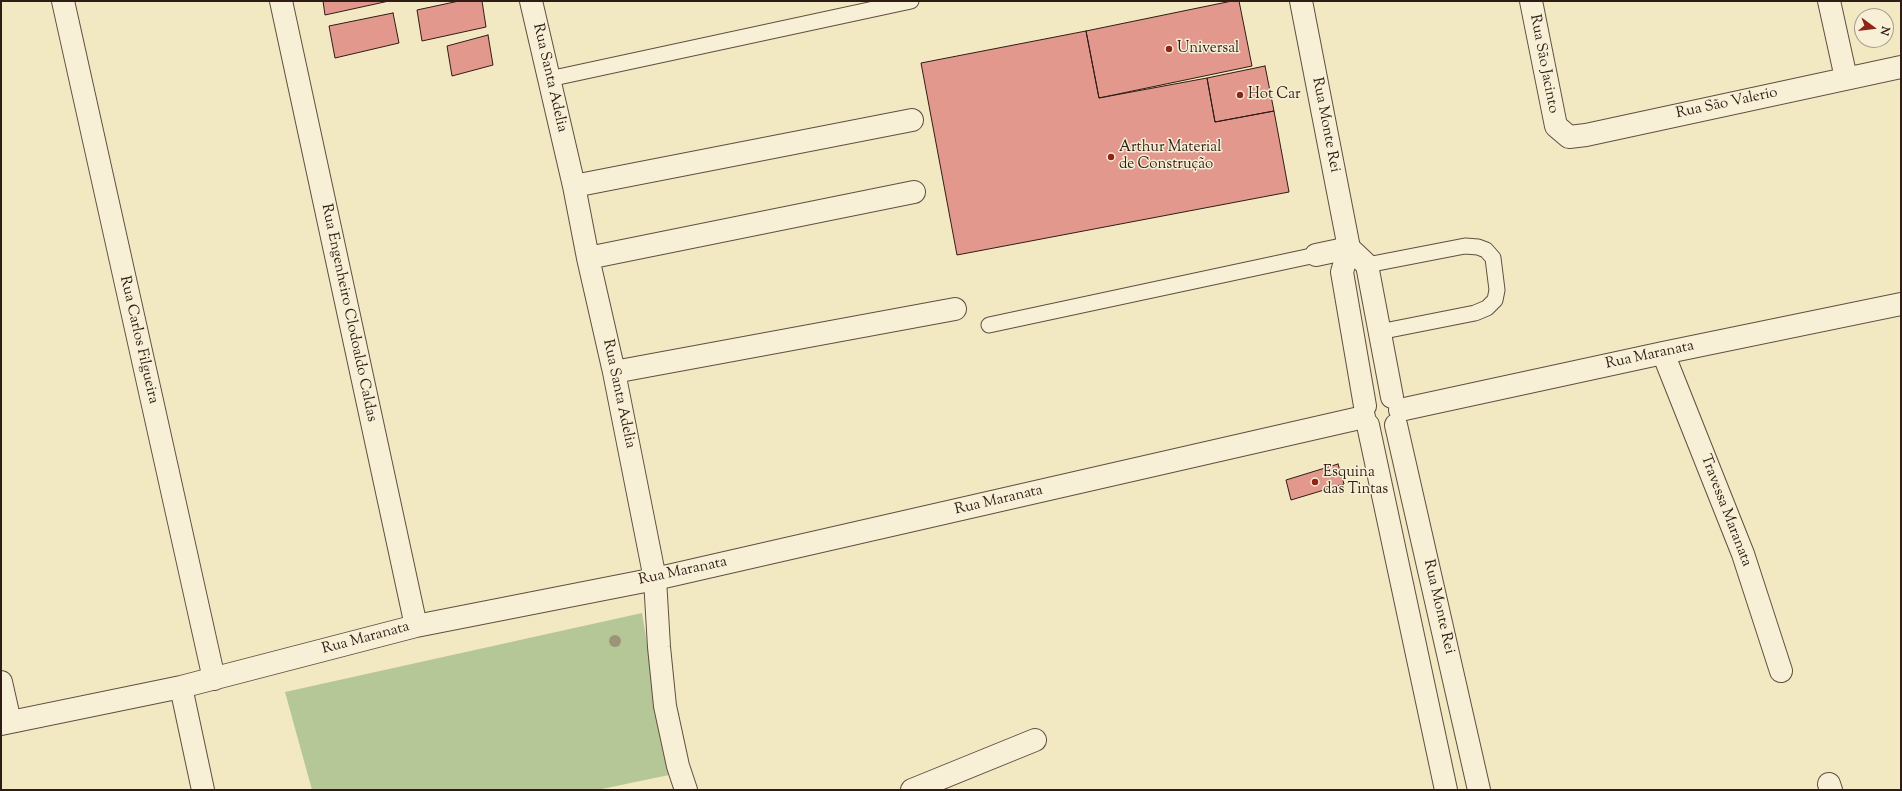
<!DOCTYPE html>
<meta charset="utf-8">
<style>
body{margin:0}
#map{position:relative;width:1902px;height:791px;overflow:hidden;background:#f2e8c2;font-family:"Sorts Mill Goudy",serif}
canvas{display:block}
.frame{position:absolute;inset:0;border:2px solid #2f1c14;pointer-events:none}
.north{position:absolute;left:1854px;top:8px;width:40px;height:40px;box-sizing:border-box;background:#f7f0d7;border:1px solid #a79b89;border-radius:50%;rotate:105deg;font-size:11px;font-weight:700;line-height:16px;text-align:center;color:#2f1c14}
.north::after{content:'';display:block;margin:auto;width:14px;height:18px;background:#8f2418;clip-path:polygon(50% 0,100% 100%,50% 72%,0 100%)}
</style>
<div id="map">
<canvas width="1902" height="791"></canvas>
<div class="frame"></div>
<div class="north">N</div>
</div>
<script>
const ctx = document.querySelector('canvas').getContext('2d');
ctx.lineJoin = 'round';
function fill(path, color) { ctx.fillStyle = color; ctx.fill(path, 'evenodd'); }
const toPath = rows => new Path2D(rows.map(r => 'M' + r).join(''));
function stroke(path, color, width, dash) { ctx.strokeStyle = color; ctx.lineWidth = width; ctx.lineCap = dash ? 'butt' : 'round'; ctx.setLineDash(dash || []); ctx.stroke(path); }
function write(font, color, halo, rows, align = 'center') {
  ctx.font = font + ' "Sorts Mill Goudy",serif'; ctx.lineWidth = 3; ctx.setLineDash([]); ctx.textBaseline = 'middle'; ctx.strokeStyle = halo; ctx.fillStyle = color; for (const [text, x, y, turn = 0] of rows) {
    ctx.save(); ctx.translate(x, y); ctx.rotate((+turn || 0) * Math.PI / 180); ctx.textAlign = isNaN(turn) ? turn : align; if (halo) ctx.strokeText(text, 0, 0); ctx.fillText(text, 0, 0); ctx.restore();
  }
}
const green = toPath([
 [642,613,669,775,597,790,312,790,285,692]
]);
const building = toPath([
 [323,1,389,1,325,15,323,1],
 [459,1,482,1,486,27,422,41,417,10,459,1],
 [1232,1,1239,1,1252,66,1099,98,1086,31,1232,1],
 [393,13,399,43,335,58,329,26,393,13],
 [1086,31,1099,98,1207,78,1215,122,1274,111,1289,192,957,255,921,63,1086,31],
 [488,35,493,65,452,76,447,46,488,35],
 [1265,66,1274,111,1215,122,1207,78,1265,66],
 [1338,464,1344,484,1291,500,1286,480,1338,464]
]);
const service = toPath([
 [549,79,911,1],
 [1367,265,1465,246,1478,247,1486,250,1493,258,1497,290,1495,300,1487,308,1475,313,1379,332],
 [989,325,1316,255]
]);
const minor = toPath([
 [63,1,214,679],
 [281,1,416,626],
 [531,1,574,186,588,258,614,372,655,579,659,647,665,706,678,766,686,790],
 [1531,1,1556,126,1569,137,1586,135,1901,67],
 [1829,1,1846,78],
 [574,186,912,120],
 [1316,255,1349,248],
 [588,258,914,192],
 [1663,353,1743,554,1781,671],
 [614,372,955,309],
 [1400,410,1663,353,1901,304],
 [1,682,10,722],
 [181,687,203,790],
 [1,724,181,687,416,626,655,579,1364,417],
 [1829,784,1831,790],
 [912,790,1035,740]
]);
const tertiary = toPath([
 [1301,1,1349,248,1342,272,1365,406],
 [1349,248,1367,265,1392,397],
 [1368,425,1446,790],
 [1396,425,1479,790]
]);
const trees = [
 [615,641]
];
const markers = [
 [1169,49,4,"#8f2418"],
 [1240,95,4,"#8f2418"],
 [1111,157,4,"#8f2418"],
 [1315,482,4,"#8f2418"]
];
const poiNames = [
 ["Universal",1177,49],
 ["Hot Car",1248,95],
 ["Arthur Material",1119,148],
 ["de Construção",1119,165],
 ["Esquina",1323,473],
 ["das Tintas",1323,490]
];
const streetNames = [
 ["Rua São Jacinto",1543,64,79],
 ["Rua Santa Adelia",549,78,77],
 ["Rua São Valerio",1727,104,-12],
 ["Rua Monte Rei",1325,125,79],
 ["Rua Engenheiro Clodoaldo Caldas",348,313,78],
 ["Rua Carlos Filgueira",138,340,77],
 ["Rua Maranata",1650,356,-12],
 ["Rua Santa Adelia",618,394,78],
 ["Rua Maranata",999,501,-13],
 ["Travessa Maranata",1725,511,69],
 ["Rua Maranata",683,572,-12],
 ["Rua Monte Rei",1438,607,77],
 ["Rua Maranata",366,639,-15]
];
fill(green, '#b6c797');
fill(building, '#e3988e');
stroke(building, '#2f1c14', 1);
stroke(service, '#604f40', 17);
stroke(minor, '#604f40', 24);
stroke(tertiary, '#604f40', 24);
stroke(service, '#f7f0d7', 15);
stroke(minor, '#f7f0d7', 22);
stroke(tertiary, '#f7f0d7', 22);
ctx.fillStyle = '#9d9478';
for (const [x, y] of trees) { ctx.beginPath(); ctx.arc(x, y, 6, 0, 2 * Math.PI); ctx.fill(); }
for (const [x, y, r, color] of markers) { const dot = new Path2D(); dot.arc(x, y, r, 0, 2 * Math.PI); ctx.fillStyle = color; ctx.fill(dot); stroke(dot, '#f7f0d7', 1.5); }
write('15px', '#2f1c14', '#f7f0d7', poiNames, 'left');
write('15px', '#2f1c14', '#f7f0d7', streetNames);
</script>
